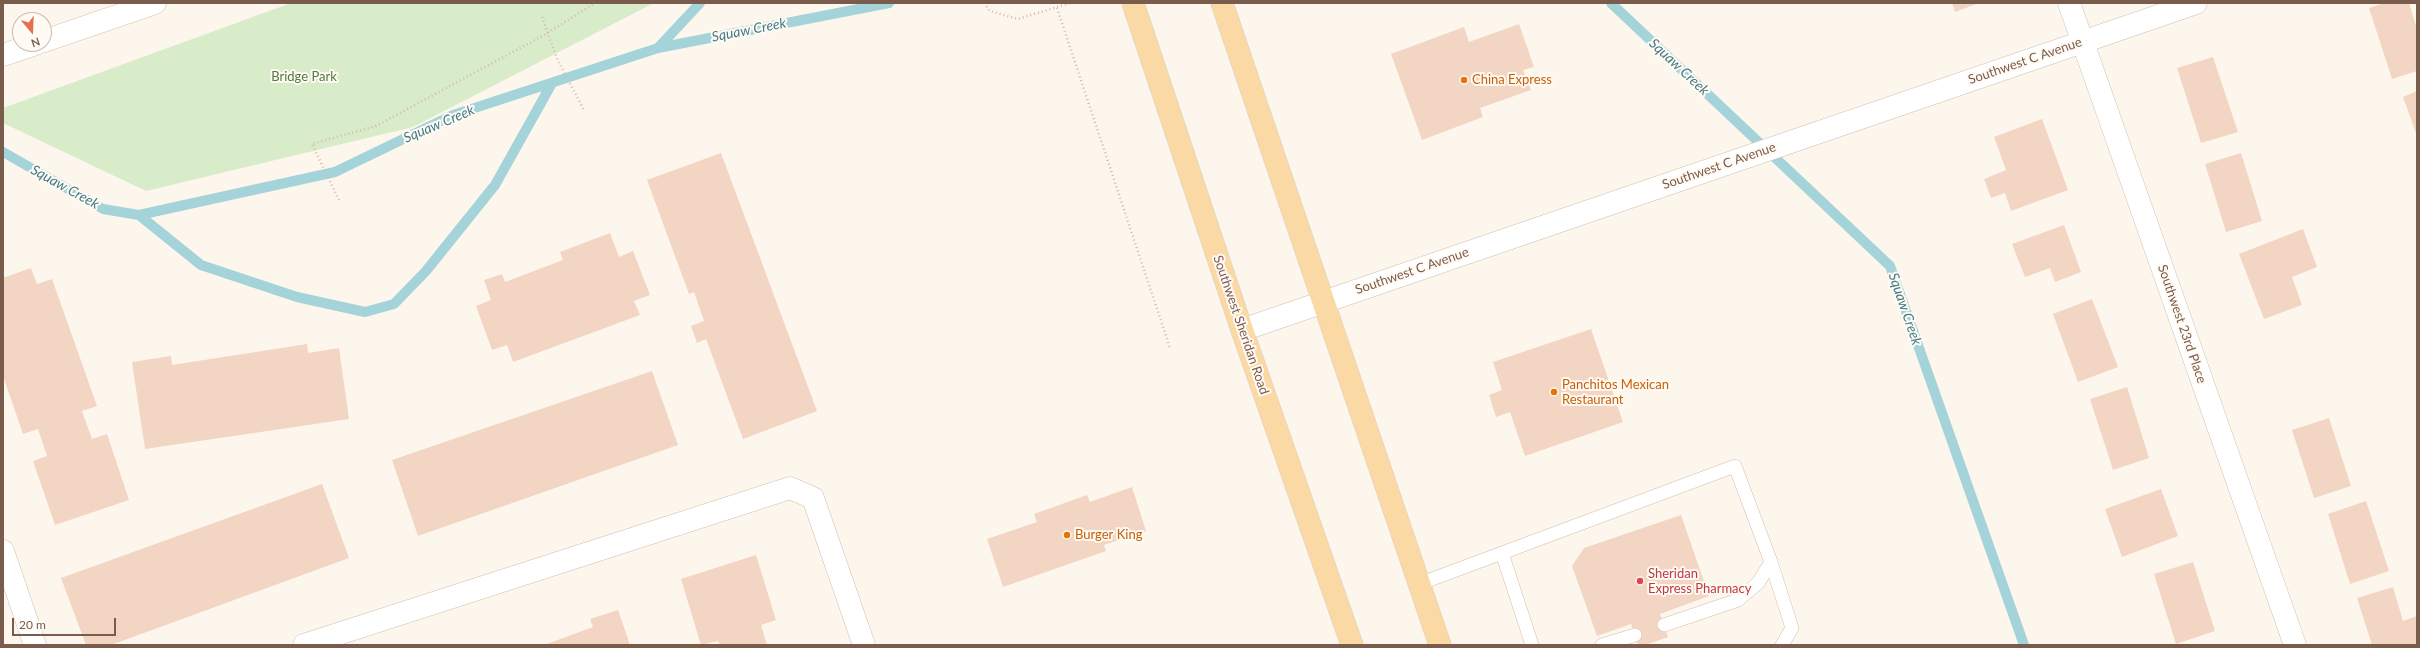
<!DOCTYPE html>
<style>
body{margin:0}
#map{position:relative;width:2420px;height:648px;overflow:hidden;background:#fdf6ec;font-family:Lato,sans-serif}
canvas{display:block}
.frame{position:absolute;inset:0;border:4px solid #7a5c4d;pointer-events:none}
.north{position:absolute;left:12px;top:12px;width:40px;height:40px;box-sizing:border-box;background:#fffaf3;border:1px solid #cabbb1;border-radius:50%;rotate:161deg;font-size:11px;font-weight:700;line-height:16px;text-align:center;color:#7a5c4d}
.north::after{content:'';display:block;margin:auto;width:14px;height:18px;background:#e76f51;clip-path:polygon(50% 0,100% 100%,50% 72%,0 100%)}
.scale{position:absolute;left:12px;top:618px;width:104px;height:18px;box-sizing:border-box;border:2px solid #7a5c4d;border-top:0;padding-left:5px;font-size:12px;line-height:14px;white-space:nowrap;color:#7a5c4d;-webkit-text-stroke:3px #fffaf3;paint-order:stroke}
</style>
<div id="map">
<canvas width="2420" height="648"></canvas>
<div class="frame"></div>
<div class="north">N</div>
<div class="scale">20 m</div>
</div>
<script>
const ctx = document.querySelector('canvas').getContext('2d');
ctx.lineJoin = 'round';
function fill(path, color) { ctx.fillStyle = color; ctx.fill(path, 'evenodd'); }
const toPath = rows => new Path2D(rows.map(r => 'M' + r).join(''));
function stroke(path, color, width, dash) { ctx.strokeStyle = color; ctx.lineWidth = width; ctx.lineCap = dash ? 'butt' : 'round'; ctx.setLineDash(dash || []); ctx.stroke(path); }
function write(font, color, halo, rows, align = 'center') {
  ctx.font = font + ' Lato,sans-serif'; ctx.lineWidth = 4; ctx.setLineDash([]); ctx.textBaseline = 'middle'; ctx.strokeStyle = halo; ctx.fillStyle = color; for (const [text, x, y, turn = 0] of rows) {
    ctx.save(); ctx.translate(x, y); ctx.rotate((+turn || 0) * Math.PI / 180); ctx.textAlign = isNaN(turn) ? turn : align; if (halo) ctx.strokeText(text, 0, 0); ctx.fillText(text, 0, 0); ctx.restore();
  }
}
const green = toPath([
 [291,3,654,3,413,127,146,191,3,123,3,108]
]);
const stream = toPath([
 [1611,3,1890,266,2024,645],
 [658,48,700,3],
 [3,152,103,209,139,215,335,172,453,115,658,48,889,3],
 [139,215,201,265,297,297,365,312,394,304,426,271,495,185,551,85]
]);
const building = toPath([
 [1952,3,1979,3,1955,12],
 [2384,3,2409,3,2417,29,2417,71,2392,79,2369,8],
 [1519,24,1534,67,1523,70,1531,90,1480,108,1483,117,1422,140,1391,54,1464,27,1469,42],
 [2213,57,2238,132,2201,143,2177,68],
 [2417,91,2417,136,2403,97],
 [2042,119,2068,190,2011,211,2005,193,1991,198,1984,179,2006,170,1994,137],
 [721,153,817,411,743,439,706,339,697,343,691,326,704,321,694,292,689,294,647,180],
 [2241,153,2262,221,2226,232,2205,164],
 [2064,225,2081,272,2055,282,2050,268,2025,277,2012,244],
 [2303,229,2317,267,2292,277,2302,305,2264,319,2239,254],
 [610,233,619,257,633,251,650,295,634,301,640,315,513,362,507,345,492,350,476,306,491,300,484,280,502,274,505,282,563,260,560,252],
 [31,268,37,284,52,279,97,406,82,411,92,439,107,434,129,500,55,525,33,461,47,456,38,429,23,434,3,376,3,278],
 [2092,299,2118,367,2078,382,2053,314],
 [1591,329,1623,422,1525,456,1510,412,1496,417,1489,395,1502,390,1493,362],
 [307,344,308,353,339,348,349,419,145,449,132,362,171,356,172,365],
 [652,371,678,445,418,536,392,460],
 [2127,387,2149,458,2113,470,2090,399],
 [2329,418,2351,486,2314,498,2292,430],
 [322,484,349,558,111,645,86,645,61,578],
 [1132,487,1146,531,1104,545,1106,551,1003,587,987,539,1037,522,1034,514,1087,495,1090,502],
 [2161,489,2178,536,2122,557,2105,509],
 [2366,501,2389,571,2350,584,2328,514],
 [1681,515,1709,596,1660,614,1668,637,1645,645,1638,645,1631,624,1597,636,1572,566,1584,548],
 [756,555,776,620,761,625,767,645,720,645,718,641,701,645,681,579],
 [2193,562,2215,631,2176,644,2154,574],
 [2393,587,2403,621,2417,616,2417,645,2372,645,2357,598],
 [618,610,630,645,544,645,593,627,590,619]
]);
const path = toPath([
 [984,3,990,11,1018,19,1070,3],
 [1057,8,1170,348],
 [542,17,558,61,584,110],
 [339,200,312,144,376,126,546,34,595,3]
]);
const lane = toPath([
 [1502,553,1532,645],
 [1419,584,1735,466,1771,562,1792,628,1782,645],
 [1664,625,1738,600,1758,583,1771,562],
 [1602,645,1635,635]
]);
const street = toPath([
 [2069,3,2295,645],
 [1242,330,2196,3],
 [3,551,35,645],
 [304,645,790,488,813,498,864,645]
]);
const secondary = toPath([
 [44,41,155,3],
 [3,55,36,44]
]);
const primary = toPath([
 [1133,3,1242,330,1352,645],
 [1222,3,1440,645]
]);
const markers = [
 [1464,80,4,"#e8710a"],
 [1554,392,4,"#e8710a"],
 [1067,535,4,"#e8710a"],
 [1640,581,4,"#e0444e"]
];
const streetNames = [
 ["Southwest C Avenue",2025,61,-19],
 ["Southwest C Avenue",1719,166,-19],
 ["Southwest C Avenue",1412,271,-19],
 ["Southwest 23rd Place",2182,324,71],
 ["Southwest Sheridan Road",1241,325,71]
];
const parkNames = [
 ["Bridge Park",304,77]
];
const foodNames = [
 ["China Express",1472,80],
 ["Panchitos Mexican",1562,385],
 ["Restaurant",1562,400],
 ["Burger King",1075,535]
];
const healthNames = [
 ["Sheridan",1648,574],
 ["Express Pharmacy",1648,589]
];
const waterNames = [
 ["Squaw Creek",749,30,-11],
 ["Squaw Creek",1679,67,43],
 ["Squaw Creek",439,124,-23],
 ["Squaw Creek",65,187,29],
 ["Squaw Creek",1905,309,71]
];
fill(green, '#d8ecc9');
stroke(stream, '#a5d3da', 10);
fill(building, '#f3d5c3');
stroke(lane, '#d1beb0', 14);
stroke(street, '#d1beb0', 23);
stroke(secondary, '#d6c0b0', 23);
stroke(primary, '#dad1cd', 23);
stroke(path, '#d9b8a5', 2.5, [1, 3]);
stroke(lane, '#fff', 13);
stroke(street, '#fff', 22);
stroke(secondary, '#fff', 22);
stroke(primary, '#fbd9a5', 22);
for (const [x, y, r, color] of markers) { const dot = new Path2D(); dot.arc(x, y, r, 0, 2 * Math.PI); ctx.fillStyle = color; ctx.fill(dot); stroke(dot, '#fffaf3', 1.5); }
write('13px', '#7a5c4d', '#fffaf3', streetNames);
write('13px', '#537a41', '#fffaf3', parkNames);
write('13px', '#c56008', '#fffaf3', foodNames, 'left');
write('13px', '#be3a42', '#fffaf3', healthNames, 'left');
write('italic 14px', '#437c86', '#fffaf3', waterNames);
</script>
